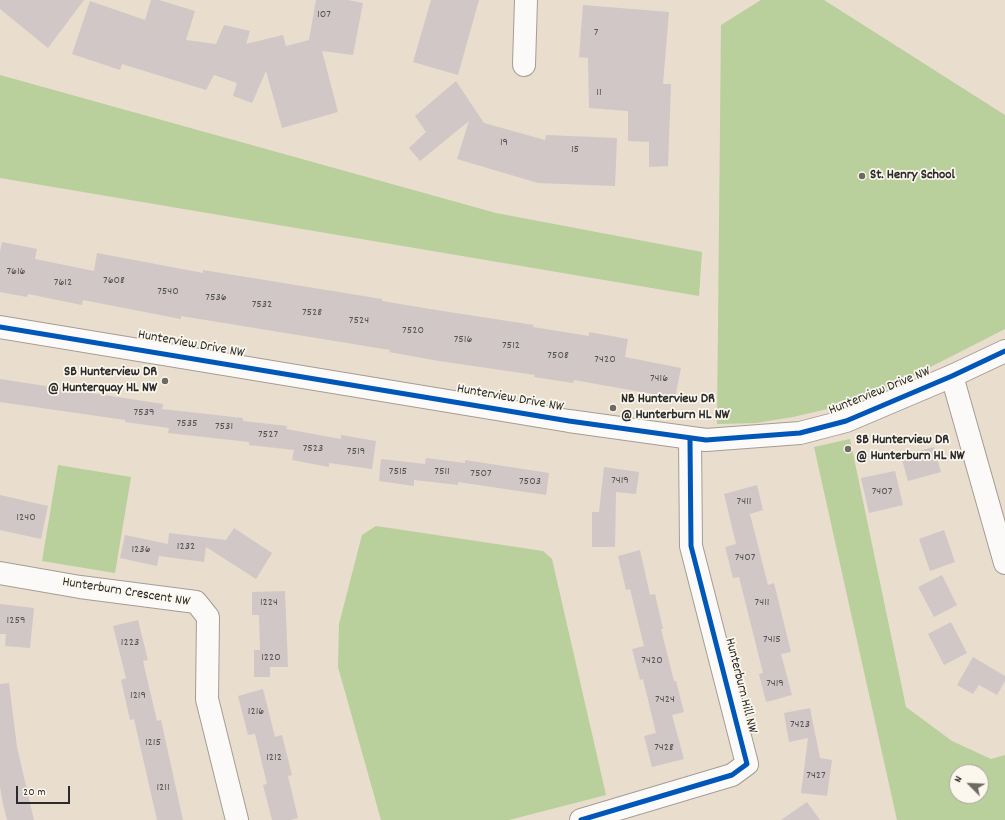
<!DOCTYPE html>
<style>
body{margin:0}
#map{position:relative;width:1005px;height:820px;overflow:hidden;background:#e9ddcd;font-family:Dekko,sans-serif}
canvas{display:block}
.north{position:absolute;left:949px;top:764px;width:40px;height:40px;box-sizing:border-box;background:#fbf7ec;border:1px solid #a8a59f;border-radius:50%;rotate:294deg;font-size:11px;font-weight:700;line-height:16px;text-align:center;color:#2b2b2b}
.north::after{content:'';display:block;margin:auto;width:14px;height:18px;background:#6e6964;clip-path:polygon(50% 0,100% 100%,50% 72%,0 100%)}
.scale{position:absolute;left:16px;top:786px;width:54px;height:18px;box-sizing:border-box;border:2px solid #2b2b2b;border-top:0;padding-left:5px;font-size:12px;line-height:14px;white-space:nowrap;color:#2b2b2b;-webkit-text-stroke:3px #fbf7ec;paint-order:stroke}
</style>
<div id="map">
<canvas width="1005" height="820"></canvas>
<div class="north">N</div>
<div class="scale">20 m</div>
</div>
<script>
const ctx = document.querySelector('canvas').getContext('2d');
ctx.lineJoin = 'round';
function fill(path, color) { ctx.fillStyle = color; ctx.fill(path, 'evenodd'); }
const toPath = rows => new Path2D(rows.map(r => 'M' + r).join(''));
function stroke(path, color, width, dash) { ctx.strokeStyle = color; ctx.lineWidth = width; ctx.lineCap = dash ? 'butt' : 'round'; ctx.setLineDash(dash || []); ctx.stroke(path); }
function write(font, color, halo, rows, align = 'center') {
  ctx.font = font + ' Dekko,sans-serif'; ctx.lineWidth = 3.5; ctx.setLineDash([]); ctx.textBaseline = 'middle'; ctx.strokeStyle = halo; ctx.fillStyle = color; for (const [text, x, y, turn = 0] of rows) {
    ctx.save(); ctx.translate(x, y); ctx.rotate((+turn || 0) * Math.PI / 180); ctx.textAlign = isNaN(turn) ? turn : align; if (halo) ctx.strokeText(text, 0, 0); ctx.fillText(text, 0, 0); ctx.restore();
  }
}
const green = toPath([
 [761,0,824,0,1005,115,1005,329,903,381,853,403,793,417,756,423,717,424,721,25],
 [0,75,496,213,702,252,699,296,0,178],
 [850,439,906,707,952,741,991,759,1005,755,1005,820,897,820,814,447],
 [957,772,981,772,981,796,957,796],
 [58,465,131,477,115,573,42,561],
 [376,526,543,551,552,559,606,795,509,820,381,820,338,667,339,624,362,535]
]);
const building = toPath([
 [0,0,84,0,48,48,0,9],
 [151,0,159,0,195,11,186,40,216,44,224,25,250,31,246,44,283,35,286,46,309,40,316,0,348,0,363,3,353,55,322,51,338,112,282,128,266,71,252,103,233,96,237,83,214,75,206,90,122,64,120,70,72,54,90,1,145,20],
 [431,0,479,0,458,75,413,62],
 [583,5,669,12,663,84,671,84,668,166,649,167,649,142,628,141,628,111,589,108,588,58,579,57],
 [456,81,484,123,545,140,546,135,617,138,615,186,538,183,457,159,469,121,420,161,409,148,426,132,415,116],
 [2,242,37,249,35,259,94,271,97,253,203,273,203,270,382,299,382,301,436,310,534,325,533,327,589,336,589,332,628,339,625,357,681,368,675,398,574,380,573,383,534,377,535,375,439,361,389,352,390,350,181,316,181,319,83,300,82,305,28,294,27,297,0,292,0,252],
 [0,379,163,404,162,409,243,418,243,421,287,426,286,429,341,439,341,435,376,441,372,469,329,463,329,467,292,460,294,450,249,445,249,442,168,433,169,428,125,422,125,420,0,402],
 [934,447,941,472,908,481,901,456],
 [426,458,465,463,465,460,549,473,546,495,458,482,458,485,414,480,414,486,379,481,381,459,425,464],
 [604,467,639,472,636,494,616,492,615,547,592,547,592,512,599,512],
 [895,471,903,505,869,513,861,478],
 [757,485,763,510,750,514,768,585,774,583,791,652,781,654,792,695,766,702,759,674,763,673,739,577,733,578,725,547,736,544,724,494],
 [0,495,48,506,41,539,0,530],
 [234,528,272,553,256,579,206,547,204,562,159,556,157,566,120,558,125,535,168,544,169,533,226,540],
 [944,530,955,562,930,571,919,539],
 [640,550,650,595,655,594,663,629,661,629,674,681,676,681,684,712,672,715,684,759,652,767,644,736,656,733,643,679,640,680,632,649,644,646,630,589,626,590,618,556],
 [942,575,957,605,934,617,918,587],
 [285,591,288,667,270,667,270,677,254,677,254,650,260,650,259,615,252,615,252,592],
 [0,604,34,608,30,648,5,646,6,634,0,634],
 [138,620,148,660,143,661,157,721,161,720,183,820,157,820,134,719,130,720,121,680,126,678,113,626],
 [951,622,967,653,944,665,928,634],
 [973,657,1005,676,1005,681,997,695,979,685,973,694,957,685],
 [9,683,17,747,34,820,7,820,3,804,0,787,0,684],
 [263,689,275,737,282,735,292,775,288,776,298,818,290,820,272,820,263,785,267,784,255,734,248,735,238,696],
 [810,708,820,758,832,760,827,796,801,793,808,738,789,742,784,713],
 [807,802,820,820,781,820]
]);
const minor = toPath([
 [524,65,526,0],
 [952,376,1005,563],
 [0,573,80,587,196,602,208,617,207,699,237,820],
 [581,820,732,775,747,764,691,546,690,439]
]);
const tertiary = toPath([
 [0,327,569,421,706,440,800,433,846,421,952,376,1005,351]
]);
const cycleway = toPath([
 [0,327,569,421,706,440,800,433,846,421,952,376,1005,351],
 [581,820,732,775,747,764,691,546,690,439]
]);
const markers = [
 [862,176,4,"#6e6964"],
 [165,381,4,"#6e6964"],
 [613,408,4,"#6e6964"],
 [848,449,4,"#6e6964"]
];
const numberNames = [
 ["107",324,15],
 ["7",596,33],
 ["11",599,93],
 ["19",504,143],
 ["15",575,150],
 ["7616",16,272],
 ["7608",114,281],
 ["7612",63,283],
 ["7540",168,292],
 ["7536",216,298],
 ["7532",262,305],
 ["7528",312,313],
 ["7524",359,321],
 ["7520",413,331],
 ["7516",463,340],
 ["7512",511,346],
 ["7508",558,356],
 ["7420",605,360],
 ["7416",659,379],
 ["7539",144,413],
 ["7535",187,424],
 ["7531",224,427],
 ["7527",268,435],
 ["7523",313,449],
 ["7519",356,452],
 ["7515",398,472],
 ["7511",442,472],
 ["7507",481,474],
 ["7419",620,481],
 ["7503",530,482],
 ["7407",882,492],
 ["7411",744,502],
 ["1240",26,518],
 ["1232",186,547],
 ["1236",141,550],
 ["7407",745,558],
 ["1224",269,603],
 ["7411",762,603],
 ["1259",16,621],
 ["7415",772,640],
 ["1223",130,643],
 ["1220",271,658],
 ["7420",652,661],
 ["7419",775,684],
 ["1219",138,696],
 ["7424",665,700],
 ["1216",256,712],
 ["7423",800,725],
 ["1215",153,743],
 ["7428",664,748],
 ["1212",274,758],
 ["7427",816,776],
 ["1211",163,788]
];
const poiNames = [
 ["St. Henry School",870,176],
 ["SB Hunterview DR",157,373,"right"],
 ["@ Hunterquay HL NW",157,389,"right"],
 ["NB Hunterview DR",621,400],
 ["@ Hunterburn HL NW",621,416],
 ["SB Hunterview DR",856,441],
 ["@ Hunterburn HL NW",856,457]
];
const streetNames = [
 ["Hunterview Drive NW",191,345,10],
 ["Hunterview Drive NW",880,392,-22],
 ["Hunterview Drive NW",510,399,10],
 ["Hunterburn Crescent NW",126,593,9],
 ["Hunterburn Hill NW",740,686,76]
];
fill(green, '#b9cf9c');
fill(building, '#d1c7c7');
stroke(minor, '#a49d94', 24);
stroke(tertiary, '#a49d94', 24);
stroke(minor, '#fcfaf8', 22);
stroke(tertiary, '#fcfaf8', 22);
stroke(cycleway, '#0057b8', 5);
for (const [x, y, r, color] of markers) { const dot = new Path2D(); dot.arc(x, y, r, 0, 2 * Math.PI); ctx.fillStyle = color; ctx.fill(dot); stroke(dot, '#fbf7ec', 1.5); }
write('12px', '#545252', null, numberNames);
write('bold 14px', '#2b2b2b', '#fbf7ec', poiNames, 'left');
write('14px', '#2b2b2b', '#fbf7ec', streetNames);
</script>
